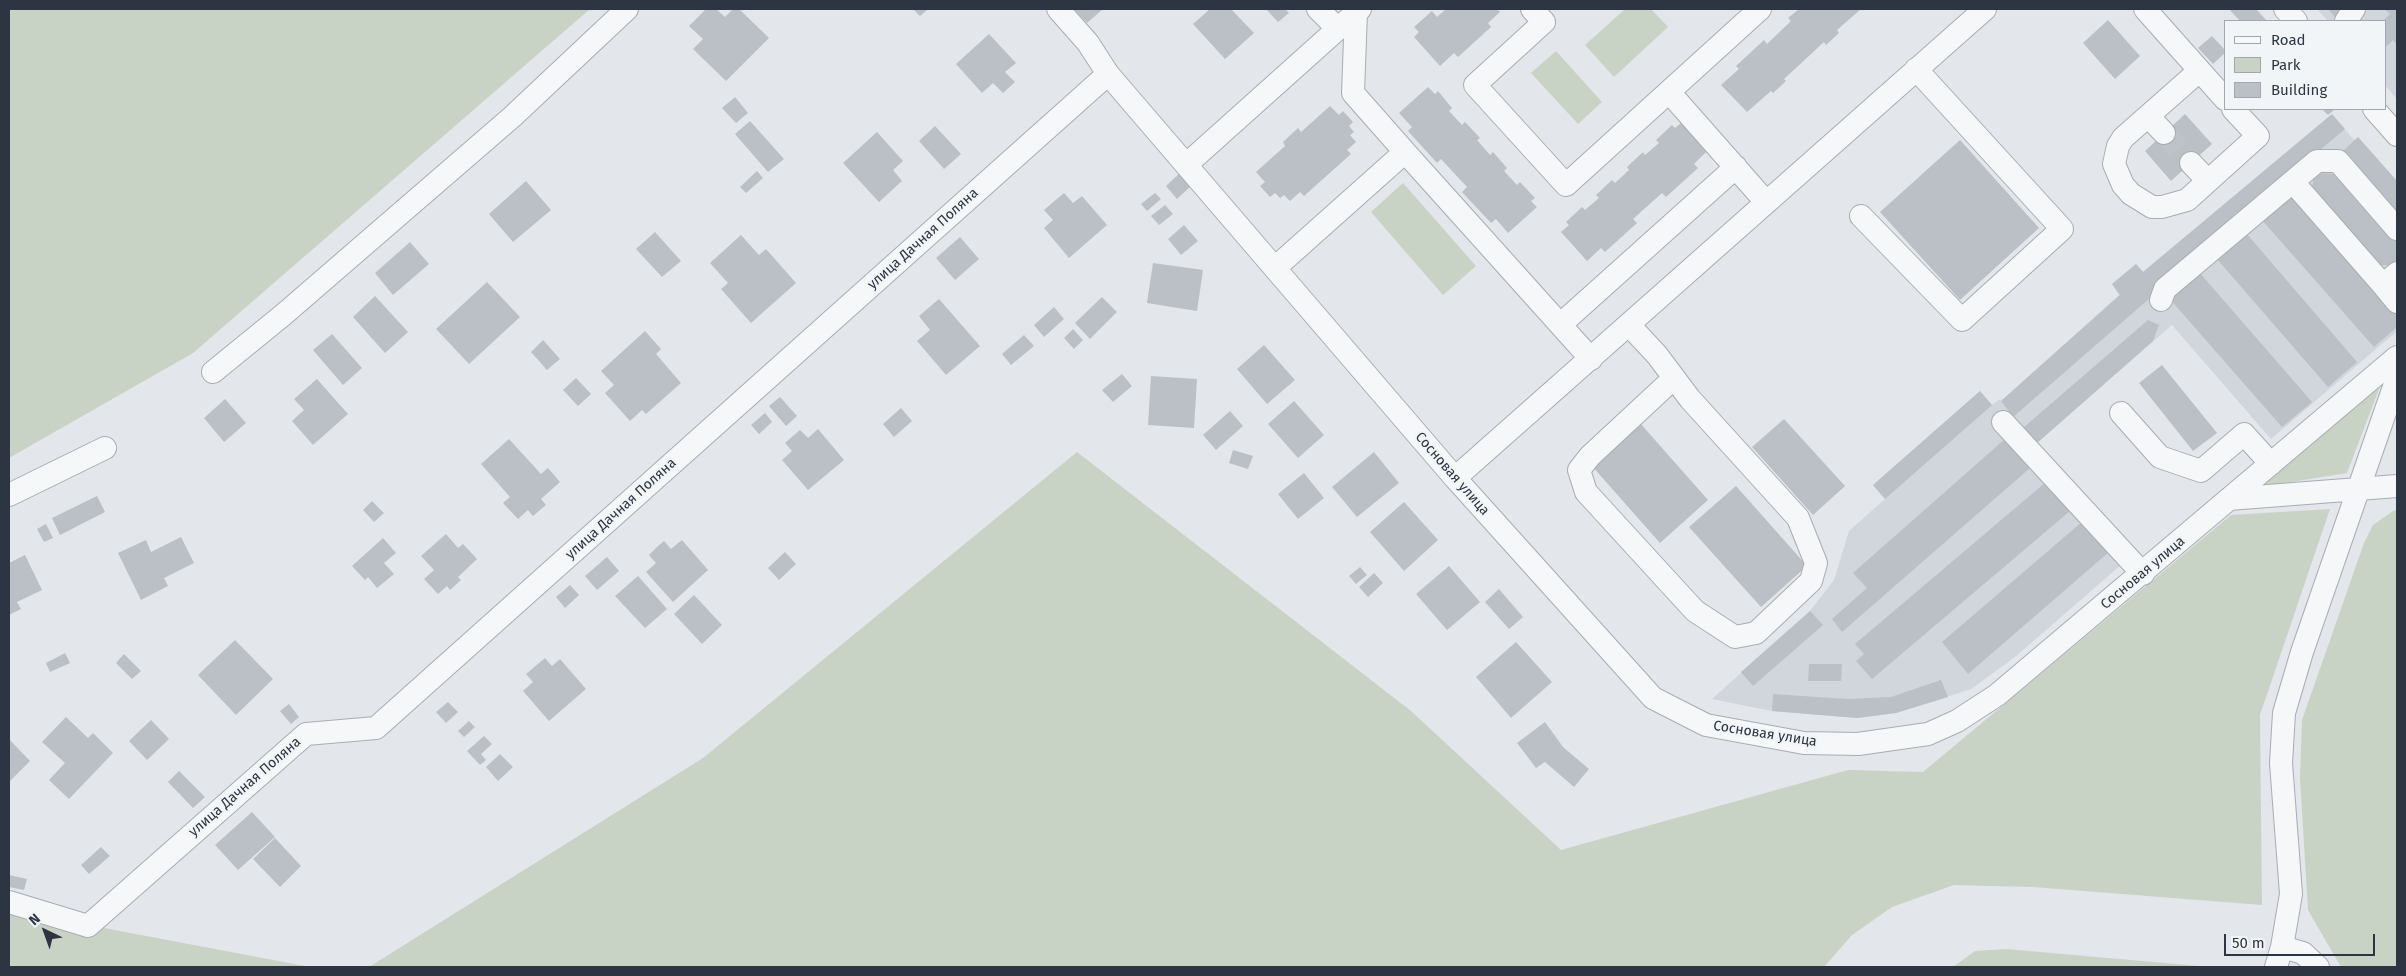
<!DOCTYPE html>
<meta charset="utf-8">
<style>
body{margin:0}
#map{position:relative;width:2406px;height:976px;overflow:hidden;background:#e3e6ea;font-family:"Fira Sans",sans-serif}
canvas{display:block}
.frame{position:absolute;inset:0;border:10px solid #2c3541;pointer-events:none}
.legend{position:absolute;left:2224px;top:20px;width:162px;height:90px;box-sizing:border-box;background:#f2f5f7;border:1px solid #a3a8ae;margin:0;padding:6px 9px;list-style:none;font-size:15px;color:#2c3541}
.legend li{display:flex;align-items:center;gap:10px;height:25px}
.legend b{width:25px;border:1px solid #a3a8ae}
.north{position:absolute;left:20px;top:906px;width:50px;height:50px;-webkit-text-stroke:4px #f2f5f7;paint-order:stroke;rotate:318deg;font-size:14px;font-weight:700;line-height:20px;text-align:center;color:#2c3541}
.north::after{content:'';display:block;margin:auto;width:18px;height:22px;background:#2c3541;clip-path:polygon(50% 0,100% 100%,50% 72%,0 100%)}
.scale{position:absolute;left:2224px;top:934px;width:151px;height:22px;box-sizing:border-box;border:2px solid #2c3541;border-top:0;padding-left:6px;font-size:15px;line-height:18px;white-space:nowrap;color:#2c3541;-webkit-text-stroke:4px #f2f5f7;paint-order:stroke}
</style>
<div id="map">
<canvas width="2406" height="976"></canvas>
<div class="frame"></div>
<ul class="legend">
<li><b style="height:6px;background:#f5f7f8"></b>Road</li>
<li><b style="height:14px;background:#c9d3c5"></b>Park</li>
<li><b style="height:14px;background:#bac0c6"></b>Building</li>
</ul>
<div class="north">N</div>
<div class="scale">50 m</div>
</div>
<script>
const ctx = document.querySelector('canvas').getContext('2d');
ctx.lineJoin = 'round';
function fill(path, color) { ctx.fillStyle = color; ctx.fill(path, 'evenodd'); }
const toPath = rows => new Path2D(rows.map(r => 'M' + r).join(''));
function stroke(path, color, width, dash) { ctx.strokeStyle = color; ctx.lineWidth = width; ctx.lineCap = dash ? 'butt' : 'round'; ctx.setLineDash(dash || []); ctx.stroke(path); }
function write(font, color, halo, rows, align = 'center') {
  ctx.font = font + ' "Fira Sans",sans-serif'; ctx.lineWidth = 5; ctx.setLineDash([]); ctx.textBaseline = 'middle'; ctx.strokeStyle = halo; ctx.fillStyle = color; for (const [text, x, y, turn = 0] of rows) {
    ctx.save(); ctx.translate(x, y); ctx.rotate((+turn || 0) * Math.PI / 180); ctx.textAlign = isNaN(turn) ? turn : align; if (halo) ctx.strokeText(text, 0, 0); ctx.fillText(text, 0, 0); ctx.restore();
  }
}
const built = toPath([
 [2317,9,2397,9,2397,99,2385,85,2385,21,2328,21],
 [2332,114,2354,140,2358,137,2397,181,2397,331,2271,439,2172,325,2037,443,2122,564,2015,657,1971,689,1896,713,1857,718,1772,711,1712,699,1810,611,1834,580,1849,531,1885,499,1873,485,1980,391,1992,405,2000,399,2001,401,2119,295,2112,284,2136,264,2143,272]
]);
const green = toPath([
 [9,9,590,9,193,353,9,458],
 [1625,9,1651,9,1668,27,1614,77,1585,45],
 [1556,51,1602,102,1578,124,1531,73],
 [1403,183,1476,266,1443,295,1371,212],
 [2382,381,2347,473,2253,488],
 [1077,452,1411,711,1561,850,1848,770,1923,772,2231,515,2330,509,2260,715,2262,905,2033,887,1954,885,1892,907,1852,935,1824,967,369,967,703,758],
 [2397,510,2397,967,2341,967,2308,910,2300,778,2302,720,2364,543,2373,525,2393,511],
 [9,910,310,967,9,967],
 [2006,949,2210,967,1953,967,1975,951]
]);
const building = toPath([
 [706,9,716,9,725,17,733,9,739,9,769,38,726,81,693,49,703,39,689,26],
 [913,9,928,9,920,16],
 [1074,9,1103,9,1087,23],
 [1210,9,1231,9,1254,33,1225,59,1193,24],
 [1266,9,1285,9,1289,13,1278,22],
 [1446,9,1497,9,1500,12,1488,23,1491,27,1458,57,1454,53,1440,66,1414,37,1419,32,1414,27,1432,11,1437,17],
 [1799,9,1861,9,1837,30,1839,33,1826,45,1824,42,1784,79,1786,81,1773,93,1771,91,1747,112,1721,85,1739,69,1736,66,1764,40,1767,44,1791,21,1788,18],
 [2229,9,2256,9,2267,21,2240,21],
 [2328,9,2344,9,2335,17],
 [2384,9,2397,9,2397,45,2393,40,2387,46,2385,43,2385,21,2383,21,2390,14],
 [2108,20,2140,56,2115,79,2083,43],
 [989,34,1016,63,1005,72,1015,82,1003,93,993,83,982,93,956,64],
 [2212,36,2225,50,2225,53,2213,64,2198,48],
 [1428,87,1435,94,1438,91,1452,108,1449,111,1462,125,1465,122,1480,138,1477,140,1490,155,1493,152,1507,168,1504,171,1517,185,1520,182,1535,198,1531,201,1537,207,1508,233,1496,219,1491,223,1462,192,1467,187,1441,159,1437,163,1408,131,1412,127,1399,113],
 [735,97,748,113,736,123,722,108],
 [1330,106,1339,115,1343,111,1353,122,1349,126,1354,132,1350,135,1356,142,1347,150,1351,154,1304,196,1300,192,1290,201,1284,195,1280,198,1275,193,1270,197,1260,186,1265,182,1256,172,1285,146,1283,142,1298,128,1301,132],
 [2322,109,2335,109,2328,115],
 [2185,114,2212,144,2171,181,2145,151],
 [2332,114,2345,129,2155,287,2158,291,2013,417,2001,401,2120,295,2112,284,2136,264,2143,272],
 [750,121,784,159,768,172,735,134],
 [1681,123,1707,151,1694,164,1698,168,1666,197,1662,193,1633,219,1637,223,1605,252,1601,248,1587,261,1561,232,1569,225,1566,222,1582,207,1585,210,1599,198,1596,195,1612,180,1615,183,1629,170,1627,167,1643,152,1645,155,1659,143,1656,140,1672,125,1675,128],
 [935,126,961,154,944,169,919,141],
 [877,132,903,161,893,170,902,181,879,202,843,163],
 [2358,137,2397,181,2397,214,2342,152],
 [1960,140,2039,228,1960,300,1880,212],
 [757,171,763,178,746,193,740,187],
 [1181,172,1193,184,1177,199,1166,186],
 [2314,173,2337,174,2396,240,2396,265,2377,265,2312,191],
 [526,181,551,210,513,242,489,214],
 [1064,193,1073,203,1082,196,1107,225,1069,258,1044,228,1053,220,1044,210],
 [1155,193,1161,199,1147,211,1141,204],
 [2291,195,2397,314,2397,327,2374,347,2262,220],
 [1165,205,1173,214,1159,225,1151,216],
 [1184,225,1198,241,1181,255,1168,239],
 [655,232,681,261,662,277,636,249],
 [2246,233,2357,362,2328,387,2217,259],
 [741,235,759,255,766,249,796,283,751,323,721,289,728,283,710,263],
 [960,237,979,259,955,280,936,258],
 [410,242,429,264,393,295,375,273],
 [1153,263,1203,270,1197,311,1147,303],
 [2199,272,2312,402,2282,427,2169,298],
 [487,282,520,317,469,364,436,329],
 [375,296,408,332,385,353,353,317],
 [1102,297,1117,312,1090,339,1075,323],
 [939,299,980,346,946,375,917,341,930,330,919,316],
 [1054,307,1064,319,1044,337,1034,325],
 [2148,320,2159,325,2153,341,2037,443,2023,428],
 [1073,329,1083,340,1074,349,1064,338],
 [645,331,661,349,656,354,681,383,646,414,642,410,630,421,605,393,614,385,601,371],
 [332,334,362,368,343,385,313,350],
 [1024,335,1034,346,1011,365,1002,354],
 [543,340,560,359,547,370,531,352],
 [1264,345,1295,380,1267,404,1237,369],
 [2162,365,2217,433,2193,451,2139,383],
 [1122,374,1132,386,1113,402,1102,390],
 [1151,376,1197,379,1194,428,1148,425],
 [576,378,591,394,578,406,563,390],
 [317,379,348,414,313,445,292,421,304,410,294,399],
 [1980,391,1992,405,1885,499,1873,485],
 [780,397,797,416,786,426,769,406],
 [225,399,246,423,224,442,204,418],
 [1294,401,1324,435,1298,458,1268,424],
 [901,408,912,421,894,437,883,424],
 [1230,411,1243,426,1216,450,1203,435],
 [765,413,772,422,759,434,751,425],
 [1784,419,1845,486,1813,515,1752,447],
 [1640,423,1708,500,1660,543,1592,466],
 [818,429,844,460,808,490,782,460,792,451,785,443,800,430,808,438],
 [509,439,541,474,548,468,560,482,541,499,546,505,533,516,528,510,518,519,503,503,510,497,481,464],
 [2005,439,2030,468,1842,632,1832,619,1867,588,1853,573],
 [1233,450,1253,456,1248,469,1229,463],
 [1374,452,1399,483,1357,517,1332,487],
 [1304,473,1324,498,1298,519,1278,494],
 [2046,482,2070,511,1872,679,1856,661,1864,654,1855,644],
 [1736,486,1807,566,1761,607,1689,527],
 [97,496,105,512,60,535,52,518],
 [372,501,384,513,374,522,363,510],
 [1404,502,1438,540,1404,571,1370,532],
 [2083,521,2109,552,1968,674,1942,642],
 [46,524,53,538,44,542,37,529],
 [446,534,458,548,463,544,477,559,458,577,461,580,450,590,447,586,438,594,424,579,434,570,421,556],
 [181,537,194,563,164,578,168,586,141,600,118,553,146,540,151,552],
 [383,538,396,553,384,563,394,574,377,588,368,577,365,580,352,566],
 [682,540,708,570,673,602,646,572,656,563,649,555,657,547,664,541,671,549],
 [785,552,796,564,779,580,768,568],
 [25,555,42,590,17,602,21,609,9,615,9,563],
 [607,557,619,571,597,590,585,576],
 [1449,566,1480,602,1447,630,1416,594],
 [1360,567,1367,575,1356,584,1349,576],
 [1374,573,1383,583,1368,597,1359,587],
 [638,576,667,609,645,628,615,596],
 [570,585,579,595,565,608,556,597],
 [1499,589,1523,617,1509,629,1485,602],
 [694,595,722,625,702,644,674,614],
 [1810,611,1823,625,1753,686,1741,672],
 [235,640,273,679,236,715,198,675],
 [1516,642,1552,682,1511,718,1476,677],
 [65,653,70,663,50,672,46,663],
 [124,654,141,671,132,679,116,663],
 [545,658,552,666,560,659,586,689,549,721,523,691,533,682,526,674],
 [1809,664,1842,664,1841,681,1808,681],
 [1941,680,1948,697,1896,713,1857,718,1772,711,1773,694,1848,699,1891,697],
 [448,702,458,712,446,723,436,712],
 [289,704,299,717,291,724,280,711],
 [66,717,88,738,93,733,113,753,69,799,49,780,65,763,42,742],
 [151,720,169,739,147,760,129,741],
 [469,721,475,727,464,737,458,731],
 [1545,722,1563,747,1589,769,1574,787,1545,762,1536,768,1517,743],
 [484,736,492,744,481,754,486,760,480,765,467,751],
 [9,739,30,761,9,782],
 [500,754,513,767,498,781,486,767],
 [179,771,205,797,193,808,168,782],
 [252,812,275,837,238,870,215,845],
 [275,838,301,866,280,887,253,859],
 [101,847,110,856,89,874,81,865],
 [9,875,27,879,24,890,9,887]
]);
const minorTunnel = toPath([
 [2164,133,2191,163]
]);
const minor = toPath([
 [1058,9,1088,43,1108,74,1455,478,1653,698,1706,725,1804,743,1858,744,1928,734,1957,721,1997,695,2397,357],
 [1318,9,1337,28],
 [1532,9,1544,22,1475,85,1566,185,1760,9],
 [2145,9,2225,99],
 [2285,9,2296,21],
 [1356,12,1353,93,1405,152],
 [2346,21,2354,9],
 [2199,71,2123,138,2118,146,2114,164,2123,185,2131,194,2152,207,2162,207,2187,200,2258,136,2233,109],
 [1669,92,1766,202],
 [2374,109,2397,135],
 [2148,116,2164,133],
 [2191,163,2208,181],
 [1187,164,1360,9],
 [2293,182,2383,285,2397,273],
 [1861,216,1962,320,2062,229,1916,69],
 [1276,267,1405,152,1591,359],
 [2383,285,2397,302],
 [2161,300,2165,289,2317,161,2338,161,2397,229],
 [1561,324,1736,167],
 [1629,325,1657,355,1690,399,1798,518,1816,563,1811,581,1756,633,1735,637,1695,611,1586,492,1579,470,1590,456,1674,378],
 [213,372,283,315,512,117,627,9],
 [2121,413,2160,457,2201,471,2244,434,2271,464],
 [2003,422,2143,574],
 [1455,478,1985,9],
 [9,495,105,448],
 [2229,499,2397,486],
 [9,902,88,926,306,734,376,728,1108,74],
 [2282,947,2303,953,2318,967],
 [2276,967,2282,947,2291,894,2281,763,2284,713,2302,652,2397,378]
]);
const streetNames = [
 ["улица Дачная Поляна",923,239,-42],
 ["Сосновая улица",1452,474,49],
 ["улица Дачная Поляна",621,509,-42],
 ["Сосновая улица",2143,573,-40],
 ["Сосновая улица",1765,734,9],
 ["улица Дачная Поляна",245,787,-41]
];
fill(built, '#d1d5dc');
fill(green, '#c9d3c5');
fill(building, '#bac0c6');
stroke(minorTunnel, '#bec3c8', 22, [22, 11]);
stroke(minor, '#a8adb4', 24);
stroke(minor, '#f5f7f8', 22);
write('14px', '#2c3541', '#f2f5f7', streetNames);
</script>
